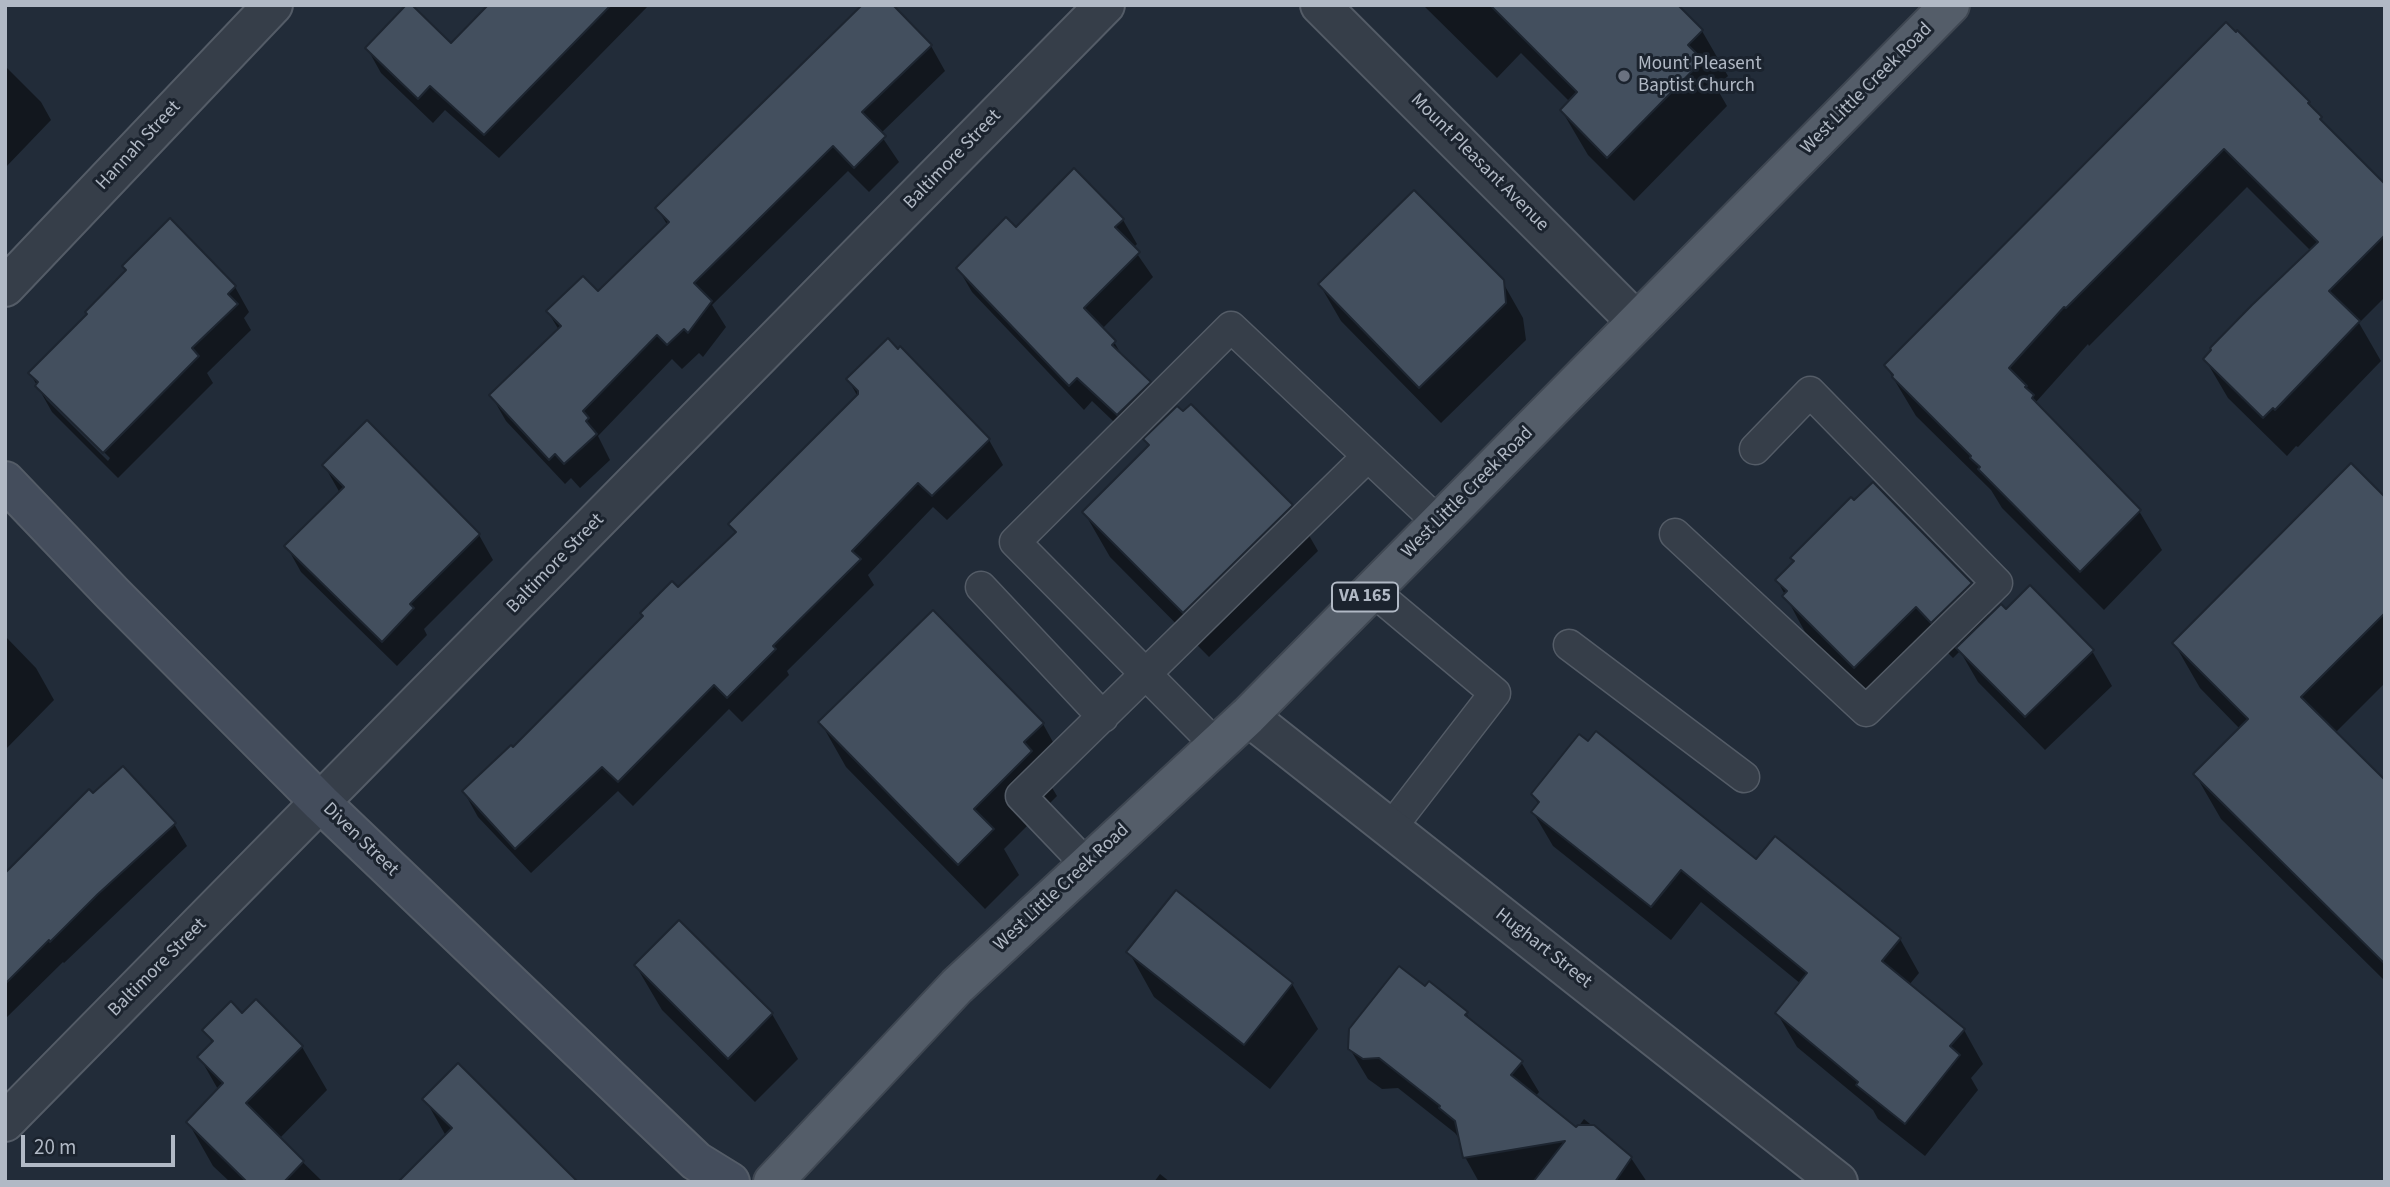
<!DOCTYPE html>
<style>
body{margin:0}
#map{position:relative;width:2390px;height:1187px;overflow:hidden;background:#222c39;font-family:"Source Sans 3",sans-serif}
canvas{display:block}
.frame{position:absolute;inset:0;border:7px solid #b1b9c5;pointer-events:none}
.scale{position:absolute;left:21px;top:1135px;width:154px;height:32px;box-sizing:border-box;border:4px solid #b1b9c5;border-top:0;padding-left:9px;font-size:21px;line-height:24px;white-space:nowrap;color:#b1b9c5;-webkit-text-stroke:5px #1b232e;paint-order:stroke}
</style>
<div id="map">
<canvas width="2390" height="1187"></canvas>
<div class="frame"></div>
<div class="scale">20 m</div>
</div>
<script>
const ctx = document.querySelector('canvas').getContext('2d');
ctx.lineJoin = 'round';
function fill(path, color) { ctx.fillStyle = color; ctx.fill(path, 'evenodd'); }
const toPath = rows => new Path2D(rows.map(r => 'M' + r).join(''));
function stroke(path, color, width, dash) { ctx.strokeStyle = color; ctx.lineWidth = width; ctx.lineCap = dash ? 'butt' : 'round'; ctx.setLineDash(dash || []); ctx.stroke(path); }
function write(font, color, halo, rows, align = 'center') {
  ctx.font = font + ' "Source Sans 3",sans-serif'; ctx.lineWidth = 6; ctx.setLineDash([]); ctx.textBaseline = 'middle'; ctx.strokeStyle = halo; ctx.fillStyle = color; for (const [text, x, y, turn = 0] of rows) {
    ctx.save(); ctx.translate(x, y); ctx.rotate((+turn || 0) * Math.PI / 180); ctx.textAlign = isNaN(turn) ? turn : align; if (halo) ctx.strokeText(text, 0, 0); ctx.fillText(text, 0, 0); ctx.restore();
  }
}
const shadow = toPath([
 [491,5,649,5,499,158,445,110,433,123,381,73,367,48,451,45],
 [1423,5,1676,5,1702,31,1728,76,1716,87,1727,106,1634,201,1588,155,1562,111,1570,102,1521,53,1497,78],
 [2226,24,2308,103,2325,126,2385,186,2385,297,2359,323,2381,361,2298,447,2296,446,2287,456,2228,398,2205,359,2311,251,2247,187,2089,346,2088,344,2036,402,2040,409,2139,511,2162,550,2104,610,2002,508,1991,490,1916,416,1886,366],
 [931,46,945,71,880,134,899,162,869,192,848,171,712,305,726,327,703,357,699,353,682,369,672,359,598,436,610,460,580,488,571,478,565,484,506,421,491,395,559,330,548,312,598,294,668,226,657,208,760,105,762,107],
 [5,66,41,102,51,120,5,168],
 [1123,220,1137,244,1133,248,1153,277,1102,329,1114,342,1124,359,1150,383,1164,407,1132,439,1092,401,1084,410,972,292,958,268,1016,230],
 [170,221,235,287,249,312,244,318,251,330,207,373,213,383,118,478,52,412,30,373,89,314],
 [42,391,110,458,108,461,46,399],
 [1502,281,1523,318,1526,340,1441,423,1341,321,1320,285],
 [900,349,989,440,1003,465,947,520,933,507,868,575,874,585,787,671,789,675,742,722,729,709,633,806,618,791,531,873,478,817,464,792,513,750,736,534,731,524,858,397,848,379],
 [1145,440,1292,506,1318,551,1209,657,1110,557,1084,512,1150,447],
 [324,465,479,535,493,560,424,629,427,635,397,666,301,572,287,547,340,493],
 [2385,500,2385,683,2335,733,2385,782,2385,981,2221,819,2195,774,2240,729,2200,688,2174,643],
 [1792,558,1971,584,1990,617,2006,612,2092,651,2112,686,2045,750,1978,682,1960,651,1953,658,1937,642,1876,703,1805,632,1777,580,1794,563],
 [5,636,36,668,54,700,5,750],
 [821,723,1043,724,1068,769,1051,786,1057,796,1004,849,1019,875,985,909,846,767],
 [93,795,174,824,187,846,64,963,63,962,5,1019,5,876],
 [1533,795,1757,861,1900,939,1919,973,1909,985,1964,1030,1983,1064,1971,1078,1978,1090,1925,1156,1878,1119,1873,1110,1797,1047,1777,1013,1801,984,1701,902,1671,940,1553,846,1533,812,1539,805],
 [1129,952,1292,984,1318,1029,1270,1089,1154,997],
 [636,966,772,1014,798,1059,755,1102,662,1010],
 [1426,988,1466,1013,1472,1023,1521,1062,1539,1092,1535,1097,1576,1130,1584,1119,1631,1158,1647,1182,1479,1182,1465,1157,1461,1141,1455,1133,1398,1088,1382,1089,1368,1079,1350,1049],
 [242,1015,302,1047,327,1090,279,1139,323,1182,230,1182,213,1166,188,1122,219,1091,200,1058,213,1044,205,1030],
 [425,1099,575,1182,446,1136],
 [1160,1174,1170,1182,1154,1182]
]);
const building = toPath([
 [406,5,412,5,451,43,488,5,611,5,484,135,430,86,418,99,365,48,406,5],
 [862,5,893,5,932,45,862,112,886,136,854,168,833,146,694,283,712,301,688,333,684,329,667,345,657,335,583,411,589,418,586,421,597,434,564,464,555,454,549,460,489,395,561,326,546,311,583,276,598,291,669,222,655,208,862,5],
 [1490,5,1678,5,1703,30,1688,45,1703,60,1607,158,1560,110,1577,92,1490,5],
 [2226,22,2236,32,2237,30,2310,102,2308,103,2322,117,2320,119,2385,184,2385,235,2329,291,2360,321,2275,410,2273,408,2263,418,2203,359,2211,350,2210,348,2252,305,2318,242,2224,149,2066,308,2064,307,2009,368,2027,386,2025,387,2034,395,2032,398,2141,510,2080,572,1978,469,1980,467,1970,458,1971,456,1892,377,1893,375,1884,365,2226,22],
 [1074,168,1124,219,1115,227,1140,252,1084,308,1116,341,1112,345,1151,382,1117,415,1077,378,1069,386,956,268,1006,217,1016,227,1074,168],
 [1414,190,1504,280,1506,303,1419,388,1318,284,1414,190],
 [170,218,236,286,228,294,238,304,192,348,199,356,103,453,35,386,38,382,28,373,87,314,85,312,126,270,122,266,170,218],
 [888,338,898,349,900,346,990,439,932,496,918,483,852,551,861,559,773,646,776,649,727,698,714,685,618,782,602,767,515,849,462,791,511,745,513,747,643,616,640,613,672,581,678,587,736,532,728,524,858,394,858,391,846,379,888,338],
 [1191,404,1293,505,1183,613,1082,512,1149,445,1143,439,1177,406,1183,411,1191,404],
 [367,420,480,534,410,604,414,608,382,642,284,546,344,487,322,465,367,420],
 [2351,463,2385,497,2385,613,2301,697,2385,780,2385,964,2193,774,2248,719,2172,643,2351,463],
 [1873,482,1972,583,1931,623,1916,607,1854,668,1782,596,1787,591,1775,580,1794,561,1790,558,1851,497,1854,500,1873,482],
 [2030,585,2094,650,2025,717,1956,648,2001,604,2006,609,2030,585],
 [933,610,1044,723,1024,742,1032,751,974,809,994,829,958,865,818,722,933,610],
 [1596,731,1756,859,1775,836,1901,938,1882,961,1965,1029,1950,1046,1960,1055,1905,1124,1856,1085,1858,1082,1775,1013,1807,973,1681,870,1651,907,1531,812,1539,802,1531,794,1579,734,1588,741,1596,731],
 [123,766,176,823,98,894,50,942,49,940,5,984,5,873,89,789,93,793,123,766],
 [1176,890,1293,983,1244,1045,1126,952,1176,890],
 [679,920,773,1013,728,1059,634,965,679,920],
 [1399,966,1425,986,1429,981,1468,1012,1465,1015,1523,1061,1511,1075,1576,1127,1578,1125,1594,1125,1632,1157,1615,1182,1533,1182,1565,1141,1463,1158,1455,1121,1439,1108,1440,1106,1379,1058,1363,1059,1348,1049,1349,1029,1399,966],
 [256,999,303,1046,246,1103,304,1161,284,1182,247,1182,186,1122,223,1083,197,1057,213,1041,202,1030,231,1001,242,1013,256,999],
 [458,1063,578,1182,398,1182,452,1128,422,1099,458,1063]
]);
const lane = toPath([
 [1675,534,1866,711,1997,583,1810,392,1755,449],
 [981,587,1103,717],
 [1372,590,1495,693,1390,829],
 [1569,645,1744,777],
 [1216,745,1015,542,1231,327,1438,522],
 [1087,865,1021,796,1368,456]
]);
const street = toPath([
 [1320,5,1637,322],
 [5,287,273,5],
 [1248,716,1838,1182],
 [5,1122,1105,5]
]);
const secondary = toPath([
 [5,481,113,594,321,803,696,1161,730,1182]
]);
const primary = toPath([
 [773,1182,957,986,1248,716,1950,5]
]);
const markers = [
 [1624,76,7,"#6b7280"]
];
const shields = [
 [1365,597,66]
];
const shieldNames = [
 ["VA 165",1365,597]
];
const poiNames = [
 ["Mount Pleasent",1638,65],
 ["Baptist Church",1638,87]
];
const streetNames = [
 ["West Little Creek Road",1867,89,-45],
 ["Hannah Street",139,146,-47],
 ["Baltimore Street",953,160,-46],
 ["Mount Pleasant Avenue",1479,163,45],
 ["West Little Creek Road",1468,493,-45],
 ["Baltimore Street",556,564,-46],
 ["Diven Street",360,840,44],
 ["West Little Creek Road",1062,888,-43],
 ["Hughart Street",1543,949,38],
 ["Baltimore Street",158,968,-45]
];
fill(shadow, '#0007');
fill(building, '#434f5e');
stroke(building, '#1d2530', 2);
stroke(lane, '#545c67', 33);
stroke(street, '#545c67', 42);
stroke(secondary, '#545c67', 42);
stroke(primary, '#3f4752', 42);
stroke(lane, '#363e49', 30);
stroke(street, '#363e49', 38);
stroke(secondary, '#444d5c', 38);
stroke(primary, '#545d69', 38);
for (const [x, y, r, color] of markers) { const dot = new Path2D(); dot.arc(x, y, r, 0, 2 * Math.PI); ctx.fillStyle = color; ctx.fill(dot); stroke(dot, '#1b232e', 2.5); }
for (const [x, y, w] of shields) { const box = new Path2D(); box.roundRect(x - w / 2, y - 14.5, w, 29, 5); ctx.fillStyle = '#1b232e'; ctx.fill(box); stroke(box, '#b1b9c5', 2); }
write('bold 18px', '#b1b9c5', null, shieldNames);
write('19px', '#b1b9c5', '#1b232e', poiNames, 'left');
write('19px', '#b1b9c5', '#1b232e', streetNames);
</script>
